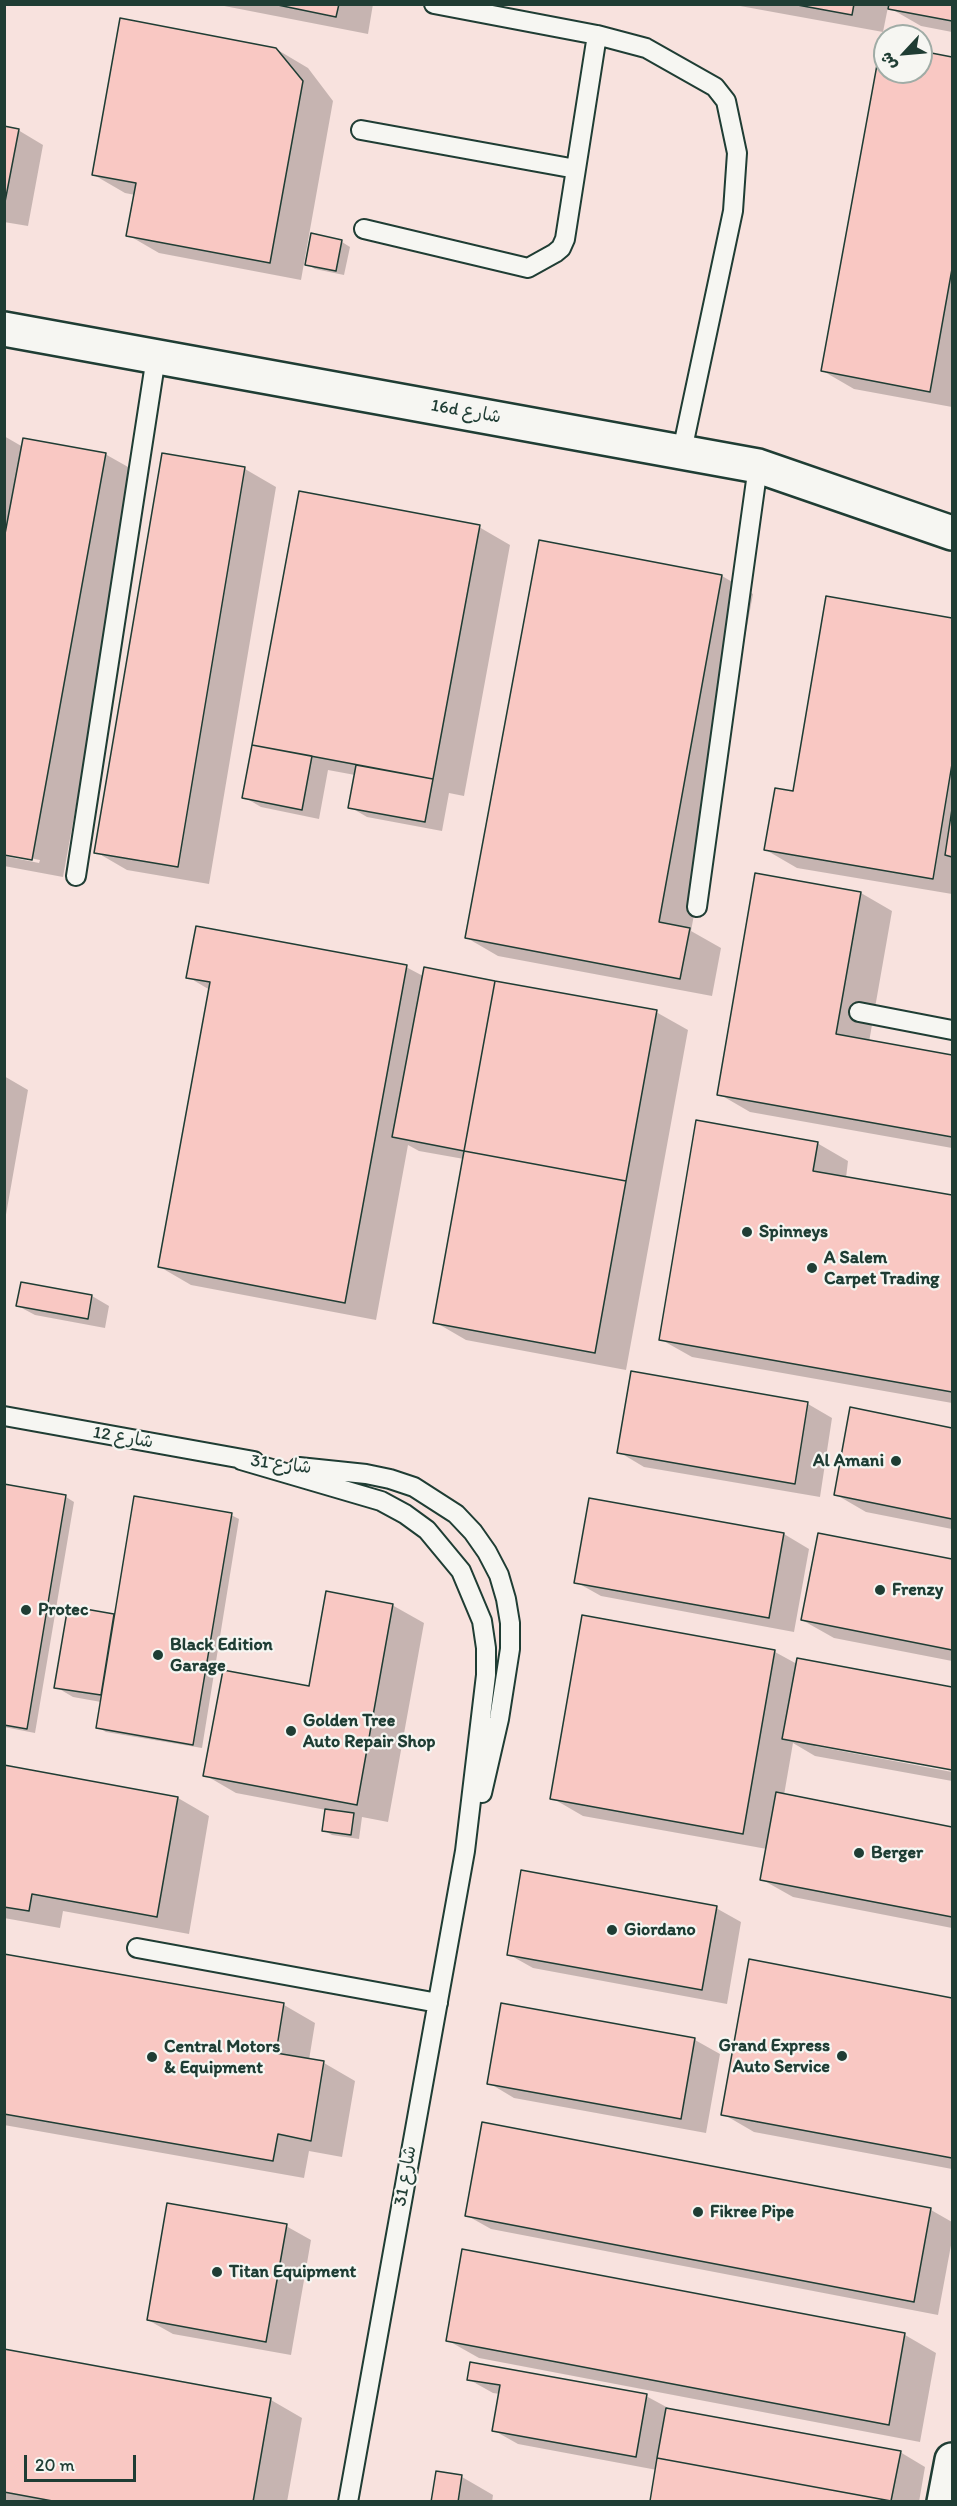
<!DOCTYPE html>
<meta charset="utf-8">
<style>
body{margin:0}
#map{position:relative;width:957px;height:2506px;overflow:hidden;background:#f7ede9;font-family:Itim,"Playpen Sans Arabic",sans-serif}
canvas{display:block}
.frame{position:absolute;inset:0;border:6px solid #1f3d34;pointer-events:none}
.north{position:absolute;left:873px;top:24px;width:60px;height:60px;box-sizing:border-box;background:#f6f6f2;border:2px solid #a0aca6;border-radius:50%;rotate:244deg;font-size:16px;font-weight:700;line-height:24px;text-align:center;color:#1f3d34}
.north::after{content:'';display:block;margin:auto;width:21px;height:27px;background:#1f3d34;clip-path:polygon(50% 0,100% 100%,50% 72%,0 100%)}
.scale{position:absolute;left:24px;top:2455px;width:112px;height:27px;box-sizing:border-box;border:3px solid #1f3d34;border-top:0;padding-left:8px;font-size:18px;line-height:21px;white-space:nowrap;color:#1f3d34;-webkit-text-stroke:4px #f6f6f2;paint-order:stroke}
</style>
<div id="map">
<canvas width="957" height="2506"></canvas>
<div class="frame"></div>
<div class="north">ش</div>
<div class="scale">20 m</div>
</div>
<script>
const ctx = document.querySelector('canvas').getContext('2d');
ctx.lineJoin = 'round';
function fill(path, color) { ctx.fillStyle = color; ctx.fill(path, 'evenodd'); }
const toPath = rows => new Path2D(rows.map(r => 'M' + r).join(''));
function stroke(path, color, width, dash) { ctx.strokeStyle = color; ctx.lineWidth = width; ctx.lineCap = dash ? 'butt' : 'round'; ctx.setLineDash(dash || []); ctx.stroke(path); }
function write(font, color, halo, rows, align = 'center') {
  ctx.font = font + ' Itim,"Playpen Sans Arabic",sans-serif'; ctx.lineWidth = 4.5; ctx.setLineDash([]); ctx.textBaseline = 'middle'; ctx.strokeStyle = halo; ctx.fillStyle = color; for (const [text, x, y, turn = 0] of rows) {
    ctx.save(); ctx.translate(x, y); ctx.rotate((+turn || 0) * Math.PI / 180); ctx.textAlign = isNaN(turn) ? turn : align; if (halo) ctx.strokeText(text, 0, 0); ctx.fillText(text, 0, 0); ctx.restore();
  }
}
const built = toPath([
 [5,5,952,5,952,2501,5,2502],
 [885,36,921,36,921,72,885,72]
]);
const shadow = toPath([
 [214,4,373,4,368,34],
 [729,4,952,4,952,32,921,26,888,7,883,32],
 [885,46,885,72,921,72,921,53,952,58,952,407,854,389,823,371],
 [276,49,308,68,333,101,301,280,159,253,128,235,135,195,125,193,94,175],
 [4,128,18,130,43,145,28,226,4,222],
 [342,242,350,247,344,275,315,269,307,264],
 [4,436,23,447,105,454,137,472,63,877,4,866,4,856,39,863,40,860,4,853],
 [163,454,245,469,276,487,209,884,127,870,96,852],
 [479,527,510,545,464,796,449,793,442,831,367,817,350,807,355,775,328,770,319,819,261,807,244,797],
 [540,542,722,576,753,594,691,931,721,948,712,996,498,956,467,938],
 [827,598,952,619,952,894,797,868,766,850,794,793],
 [861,893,892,911,869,1042,952,1056,952,1148,750,1112,719,1094],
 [406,967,423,976,656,1012,688,1030,626,1370,466,1340,435,1322,464,1159,419,1151,408,1145,376,1320,191,1285,160,1267,210,990,188,977],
 [4,1076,28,1090,4,1226],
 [817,1143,848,1161,846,1178,952,1197,952,1403,692,1357,660,1339],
 [92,1296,109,1306,105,1328,35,1315,18,1306],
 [808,1404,832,1418,820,1497,644,1467,619,1452],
 [851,1409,952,1429,952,1529,866,1512,835,1494],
 [4,1486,66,1497,74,1502,35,1733,4,1727],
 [590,1499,784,1534,809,1549,794,1632,601,1596,576,1582],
 [231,1515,239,1519,202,1748,106,1732,97,1727,101,1702,73,1697,56,1687,69,1607,116,1616],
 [819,1535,952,1561,952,1661,834,1638,802,1620],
 [392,1605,424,1623,388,1822,362,1817,359,1839,332,1835,323,1830,326,1810,236,1793,205,1775,310,1688],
 [583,1616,775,1652,797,1664,798,1660,952,1689,952,1769,815,1743,815,1746,952,1772,952,1781,815,1756,793,1743,784,1795,952,1828,952,1928,793,1897,761,1879,767,1849,583,1816,552,1798],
 [4,1767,178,1798,209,1816,189,1934,63,1911,60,1928,4,1918],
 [716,1908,741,1922,727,2004,533,1968,508,1954],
 [4,1956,284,2005,315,2023,309,2060,324,2063,355,2081,342,2157,309,2151,304,2178,4,2125],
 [750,1961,952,1999,952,2169,754,2132,723,2114],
 [695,2040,720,2054,706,2133,514,2098,489,2083],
 [931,2210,952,2222,952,2240,938,2315,491,2229,466,2215],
 [286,2226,311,2240,291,2355,173,2334,148,2320],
 [905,2335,936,2353,920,2442,479,2358,447,2340],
 [4,2350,271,2400,302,2418,287,2502,4,2502],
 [468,2379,646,2396,672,2410,900,2452,925,2467,919,2502,654,2502,651,2500,657,2470,518,2444,493,2430,500,2394,493,2393],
 [462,2477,493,2495,492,2502,432,2502]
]);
const building = toPath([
 [273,4,339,4,336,17,273,4],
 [792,4,854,4,852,15,792,4],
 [889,4,952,4,952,21,888,9,889,4],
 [120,18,276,48,303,81,270,263,126,236,136,183,92,175,120,18],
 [881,43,885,44,885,72,921,72,921,51,952,57,952,269,930,392,821,371,881,43],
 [4,126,19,129,4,207,4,126],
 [311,233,342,240,336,271,305,265,311,233],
 [23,438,106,453,32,860,4,855,4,539,23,438],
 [162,453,245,467,178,867,94,853,162,453],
 [299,491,480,525,433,779,252,745,299,491],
 [539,540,722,575,659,922,690,928,680,979,465,938,539,540],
 [826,596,952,618,952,764,933,879,764,850,775,788,793,791,826,596],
 [252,745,312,756,302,810,242,798,252,745],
 [356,765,433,779,425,822,348,808,356,765],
 [952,809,952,857,945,855,952,809],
 [755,873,861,892,836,1034,952,1055,952,1137,717,1095,755,873],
 [196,926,407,965,345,1303,158,1267,210,982,186,978,196,926],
 [424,967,495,981,464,1151,392,1137,424,967],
 [495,981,657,1010,626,1181,464,1151,495,981],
 [696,1120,818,1142,813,1171,952,1195,952,1392,659,1340,696,1120],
 [464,1151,626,1181,595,1353,433,1323,464,1151],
 [21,1282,92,1295,88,1319,16,1306,21,1282],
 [631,1371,808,1402,795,1484,617,1453,631,1371],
 [850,1407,952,1428,952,1519,834,1495,850,1407],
 [4,1484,66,1495,27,1729,4,1725,4,1484],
 [134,1496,232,1513,193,1745,96,1728,134,1496],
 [589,1498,784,1533,769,1618,574,1583,589,1498],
 [818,1533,952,1559,952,1650,801,1620,818,1533],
 [326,1591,393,1604,357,1805,203,1776,223,1670,309,1686,326,1591],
 [68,1606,114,1614,101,1695,54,1688,68,1606],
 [582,1615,775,1650,743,1834,550,1799,582,1615],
 [797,1658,952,1687,952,1770,782,1739,797,1658],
 [4,1765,178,1797,157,1917,32,1894,29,1911,4,1907,4,1765],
 [776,1792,952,1827,952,1917,760,1880,776,1792],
 [325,1809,354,1813,351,1835,322,1831,325,1809],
 [521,1870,717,1906,702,1990,507,1955,521,1870],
 [4,1954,284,2003,276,2053,324,2061,311,2141,278,2134,273,2161,4,2114,4,1954],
 [749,1959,952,1998,952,2158,721,2115,749,1959],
 [501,2003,695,2038,681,2119,487,2084,501,2003],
 [482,2122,931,2208,914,2302,465,2216,482,2122],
 [167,2203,287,2224,266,2342,147,2320,167,2203],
 [462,2249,905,2333,889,2425,446,2341,462,2249],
 [4,2349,271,2398,253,2502,58,2502,4,2492,4,2349],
 [470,2362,647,2394,636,2457,492,2431,500,2385,467,2380,470,2362],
 [666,2408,901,2451,891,2501,657,2458,666,2408],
 [657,2458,891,2501,891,2502,650,2501,657,2458],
 [436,2471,462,2475,458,2502,431,2502,436,2471]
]);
const lane = toPath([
 [434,4,597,35,646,48,715,87,726,101,737,153,733,211,682,451],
 [361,130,576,169],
 [364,229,528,268,555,253,561,248,565,239,597,35],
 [76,876,156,357],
 [697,907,758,466],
 [859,1012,952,1030],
 [4,1416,254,1461],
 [241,1460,381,1501,405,1514,427,1530,461,1571,482,1621,486,1648,486,1675,465,1851,348,2502],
 [299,1467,366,1474,390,1479,414,1487,456,1514,473,1532,487,1552,499,1575,506,1599,510,1623,510,1649,499,1719,482,1793],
 [137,1948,438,2003]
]);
const street = toPath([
 [4,329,758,466,952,533],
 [944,2502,952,2460]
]);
const markers = [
 [747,1232,6,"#1f3d34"],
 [812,1268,6,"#1f3d34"],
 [896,1461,6,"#1f3d34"],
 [880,1590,6,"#1f3d34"],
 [26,1610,6,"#1f3d34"],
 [158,1655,6,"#1f3d34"],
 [291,1731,6,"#1f3d34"],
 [859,1853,6,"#1f3d34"],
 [612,1930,6,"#1f3d34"],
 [842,2056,6,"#1f3d34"],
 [152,2057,6,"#1f3d34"],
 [698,2212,6,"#1f3d34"],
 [217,2272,6,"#1f3d34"]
];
const streetNames = [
 ["16d شارع",466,412,10],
 ["شارع 12",123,1438,10],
 ["شارع 31",281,1465,7],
 ["شارع 31",406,2176,-80]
];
const poiNames = [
 ["Spinneys",759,1232],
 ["A Salem",824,1258],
 ["Carpet Trading",824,1279],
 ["Al Amani",884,1461,"right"],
 ["Frenzy",892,1590],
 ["Protec",38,1610],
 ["Black Edition",170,1645],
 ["Garage",170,1666],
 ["Golden Tree",303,1721],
 ["Auto Repair Shop",303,1742],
 ["Berger",871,1853],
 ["Giordano",624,1930],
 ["Grand Express",830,2046,"right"],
 ["Auto Service",830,2067,"right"],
 ["Central Motors",164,2047],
 ["& Equipment",164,2068],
 ["Fikree Pipe",710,2212],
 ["Titan Equipment",229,2272]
];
fill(built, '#f8e2de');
fill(shadow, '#0003');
fill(building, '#f9c8c3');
stroke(building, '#1f3d34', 1.5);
stroke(lane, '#1f3d34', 22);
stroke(street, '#1f3d34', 38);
stroke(lane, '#f6f6f2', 18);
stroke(street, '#f6f6f2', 33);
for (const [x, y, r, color] of markers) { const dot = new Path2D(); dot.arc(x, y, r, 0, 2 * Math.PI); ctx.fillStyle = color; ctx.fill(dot); stroke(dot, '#f6f6f2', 2); }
write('18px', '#1f3d34', '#f6f6f2', streetNames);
write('bold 18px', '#1f3d34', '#f6f6f2', poiNames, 'left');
</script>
